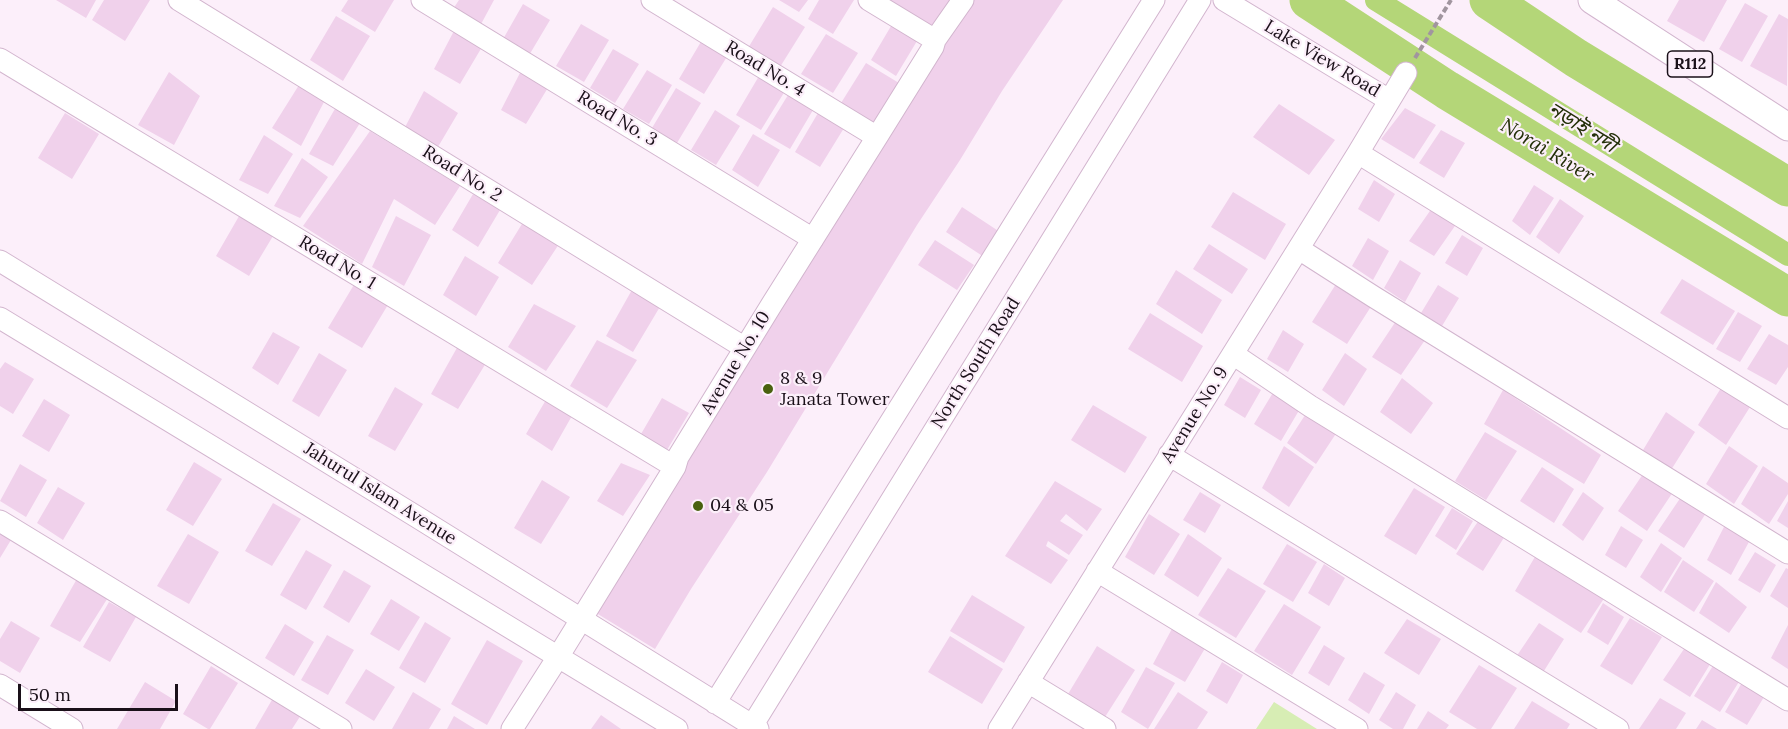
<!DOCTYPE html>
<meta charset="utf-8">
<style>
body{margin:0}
#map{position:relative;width:1788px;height:729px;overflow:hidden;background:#fceffa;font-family:Lora,serif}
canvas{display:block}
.scale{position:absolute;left:18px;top:684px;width:160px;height:27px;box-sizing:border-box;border:3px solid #1a1019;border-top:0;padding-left:8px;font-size:18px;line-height:21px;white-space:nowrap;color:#1a1019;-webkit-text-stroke:4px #fceffa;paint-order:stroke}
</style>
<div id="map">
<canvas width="1788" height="729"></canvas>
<div class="scale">50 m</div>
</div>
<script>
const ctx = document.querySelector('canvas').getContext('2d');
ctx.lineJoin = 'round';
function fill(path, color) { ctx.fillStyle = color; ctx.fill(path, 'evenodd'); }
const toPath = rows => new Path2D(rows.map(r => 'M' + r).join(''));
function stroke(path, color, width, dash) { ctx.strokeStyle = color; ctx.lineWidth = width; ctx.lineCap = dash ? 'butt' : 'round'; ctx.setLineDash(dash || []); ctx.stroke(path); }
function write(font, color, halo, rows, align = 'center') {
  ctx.font = font + ' Lora,"Noto Sans Bengali",serif'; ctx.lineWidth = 4.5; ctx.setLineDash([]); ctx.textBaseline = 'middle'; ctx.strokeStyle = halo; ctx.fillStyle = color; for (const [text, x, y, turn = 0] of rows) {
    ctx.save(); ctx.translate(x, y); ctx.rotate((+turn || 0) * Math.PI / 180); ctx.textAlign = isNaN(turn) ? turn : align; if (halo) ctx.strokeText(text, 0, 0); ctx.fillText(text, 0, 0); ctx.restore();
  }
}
const green = toPath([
 [1274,702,1317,729,1256,729]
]);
const canal = toPath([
 [1376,0,1788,255]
]);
const river = toPath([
 [1309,0,1447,90,1788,297],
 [1489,0,1576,58,1788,187]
]);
const building = toPath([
 [56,0,96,0,86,18],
 [104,0,150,0,125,41,92,20],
 [348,0,394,0,375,32,341,11],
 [459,0,494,0,480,26,453,9],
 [779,0,808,0,799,12],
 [819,0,854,0,833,34,808,19],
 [869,0,1063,0,1002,91,960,160,917,225,767,472,691,589,655,649,588,608,935,40],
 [1679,0,1727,0,1704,42,1667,21],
 [1745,3,1768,16,1742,62,1719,49],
 [523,4,550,20,528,57,502,41],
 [773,7,805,27,780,67,748,48],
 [1779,14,1788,19,1787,86,1750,66],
 [336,16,370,36,343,81,310,60],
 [894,21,920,36,896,76,871,60],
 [581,24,609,40,584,82,556,66],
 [455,29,482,47,460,84,434,69],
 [826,34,858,53,833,93,801,74],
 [702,40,728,55,704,94,679,79],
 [613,49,639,64,615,103,590,88],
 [866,63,899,83,873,123,841,103],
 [647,70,672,85,649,124,623,109],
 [521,71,549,86,526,124,501,110],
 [169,72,200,96,174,145,138,125],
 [759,76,785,91,761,130,736,115],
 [299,85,324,102,301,146,272,128],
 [676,88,701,103,677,143,652,128],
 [424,91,458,113,435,152,403,131],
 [788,95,813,110,790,149,764,134],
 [1279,104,1335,140,1309,175,1253,137],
 [336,107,360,123,333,166,309,154],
 [1405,108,1436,125,1414,159,1381,139],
 [715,110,740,126,716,165,691,150],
 [65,113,99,134,72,179,38,158],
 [818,113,844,128,820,167,795,152],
 [1441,130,1465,143,1444,178,1419,163],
 [370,131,460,186,435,225,394,199,362,264,303,226],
 [753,134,780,150,758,187,732,170],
 [264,135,293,154,268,194,239,180],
 [302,158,328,177,300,218,274,206],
 [1374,180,1395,194,1379,222,1358,209],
 [1534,185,1554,198,1530,235,1512,221],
 [1233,192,1286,224,1265,260,1211,227],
 [473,194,500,210,478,247,452,230],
 [1560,199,1584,216,1559,254,1536,237],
 [962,207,1000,232,984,257,946,232],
 [1432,208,1457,223,1434,256,1409,241],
 [242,211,276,231,249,276,216,256],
 [396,216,431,235,404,286,372,267],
 [525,219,561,241,532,285,498,263],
 [1462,235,1483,248,1467,276,1445,263],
 [1368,238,1389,251,1373,280,1352,266],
 [935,240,974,265,957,290,918,265],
 [1209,244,1248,269,1232,294,1193,269],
 [465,256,499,277,476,316,443,295],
 [1400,260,1421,273,1405,302,1384,288],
 [1176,270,1222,300,1202,334,1156,304],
 [1682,279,1735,311,1713,345,1660,313],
 [355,283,389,303,362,348,328,328],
 [1336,284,1372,305,1347,344,1312,322],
 [1438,285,1459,298,1442,326,1421,313],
 [633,288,661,305,633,352,606,336],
 [534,304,576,326,546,371,508,347],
 [1738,312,1762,326,1740,362,1716,349],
 [1150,313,1203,346,1182,382,1128,349],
 [1396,321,1425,340,1401,375,1372,357],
 [1283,330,1304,344,1288,372,1267,359],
 [273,332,300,347,278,385,252,368],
 [1769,334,1788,345,1788,367,1776,385,1747,369],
 [597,340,637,360,607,408,570,386],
 [458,346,486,363,458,409,431,394],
 [319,353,347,370,319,417,292,401],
 [1345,353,1367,369,1344,406,1322,390],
 [5,362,34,379,13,414,0,406,0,369],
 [1240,377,1261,390,1245,418,1224,405],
 [1402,378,1433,403,1411,434,1380,412],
 [395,387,423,404,395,451,368,436],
 [1721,388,1750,407,1726,445,1698,425],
 [1503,390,1601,455,1584,484,1484,424],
 [1274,391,1301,407,1281,441,1254,424],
 [547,398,573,414,552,451,526,434],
 [662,398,689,413,667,450,641,434],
 [44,399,70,415,49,452,22,436],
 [1093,405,1147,437,1125,473,1071,440],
 [1307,412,1337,432,1316,464,1287,443],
 [1666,412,1695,432,1671,470,1643,450],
 [1485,432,1517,451,1486,500,1455,481],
 [1284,446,1314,467,1289,507,1262,488],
 [1729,446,1758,466,1734,504,1706,484],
 [194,462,222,479,193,526,166,510],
 [621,463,650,475,623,516,597,501],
 [20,464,47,480,26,517,0,501],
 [1763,466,1788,483,1788,494,1769,524,1741,504],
 [1542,467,1574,489,1554,523,1520,501],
 [1643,474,1673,492,1647,531,1618,511],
 [542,480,570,497,541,544,514,528],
 [1055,481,1102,509,1087,531,1066,514,1060,521,1083,535,1069,555,1048,541,1046,546,1068,560,1051,584,1005,556],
 [58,487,85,503,63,540,37,523],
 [1414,488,1445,507,1416,555,1384,536],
 [1200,492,1221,505,1205,533,1183,520],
 [1583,492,1604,508,1583,541,1562,525],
 [1681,497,1706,513,1684,548,1658,531],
 [1788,501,1788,528,1777,521],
 [273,503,301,519,272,566,245,551],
 [1452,508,1473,521,1456,550,1435,536],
 [1149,514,1180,534,1154,575,1125,557],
 [1479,520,1505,536,1483,571,1456,554],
 [1725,525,1750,540,1731,575,1707,560],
 [1621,526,1643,540,1626,568,1605,555],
 [0,527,14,535,0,558],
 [188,534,219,552,189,604,157,586],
 [1188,534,1222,558,1198,597,1164,575],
 [1661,543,1682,558,1661,592,1640,577],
 [1287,544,1317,562,1293,602,1263,584],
 [306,550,332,565,306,610,280,595],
 [1755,552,1776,565,1760,593,1738,580],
 [1536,555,1605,597,1581,633,1515,591],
 [1683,560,1714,581,1694,612,1664,592],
 [1324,564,1345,578,1329,606,1308,593],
 [1228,568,1266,591,1236,638,1198,615],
 [1786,568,1788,569,1788,608,1770,596],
 [344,570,371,586,349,623,323,607],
 [78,577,109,596,80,642,50,626],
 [1716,582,1747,607,1729,633,1699,613],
 [972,595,1025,627,1004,663,950,631],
 [391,599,420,617,399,651,370,634],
 [109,602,136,617,110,662,83,647],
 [1603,603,1624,617,1608,645,1587,632],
 [1284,604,1321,627,1292,675,1254,651],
 [1630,618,1662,637,1632,685,1600,666],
 [1407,619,1441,639,1419,675,1384,653],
 [11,621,40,638,20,673,0,661,0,639],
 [425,622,451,638,425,683,399,668],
 [1539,623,1564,639,1542,674,1516,657],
 [285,624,314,642,294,676,265,658],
 [1174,625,1207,645,1185,682,1153,664],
 [1788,625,1788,669,1771,658],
 [327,635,354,650,328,695,301,680],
 [950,636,1003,669,982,704,928,672],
 [487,640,523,661,487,725,451,704],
 [1324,645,1345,658,1329,686,1308,673],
 [1097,646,1135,670,1105,717,1068,694],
 [1686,646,1712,661,1690,697,1663,680],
 [1716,661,1742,677,1720,712,1694,696],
 [1222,662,1243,675,1227,704,1206,691],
 [1479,665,1517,688,1491,729,1477,729,1449,712],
 [211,666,238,683,210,729,208,729,183,714],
 [1146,667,1175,683,1148,729,1121,712],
 [366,669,395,687,374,721,345,703],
 [1364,672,1385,685,1369,714,1348,700],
 [1744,679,1767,692,1747,725,1725,712],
 [145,682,176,701,160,729,117,729],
 [413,692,441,709,429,729,392,729],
 [1178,692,1208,712,1197,729,1154,729],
 [1396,692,1416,705,1403,729,1393,729,1379,720],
 [273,698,301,715,292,729,255,729],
 [1660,698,1686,713,1676,729,1639,729],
 [1532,701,1570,724,1567,729,1514,729],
 [1428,711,1449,725,1446,729,1417,729],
 [601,715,621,729,591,729],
 [454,716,475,729,447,729],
 [1702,720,1717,729,1696,729]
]);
const path = toPath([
 [1415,58,1451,0]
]);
const minor = toPath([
 [179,0,745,348],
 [422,0,813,239],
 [652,0,877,137],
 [869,0,935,40],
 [1224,0,1389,100],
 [0,59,675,467],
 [1358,153,1788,418],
 [1299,249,1374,297,1788,553],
 [0,261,417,517,758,729],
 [0,318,677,729],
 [1233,354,1310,406,1788,700],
 [1169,455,1618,729],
 [0,521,341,729],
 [1097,571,1357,729],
 [1028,682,1105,729],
 [0,685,72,729],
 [715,703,1154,0],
 [752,726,1200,0],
 [512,729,558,657,675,467,678,457,772,304,877,137,933,47,935,40,963,0],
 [999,729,1358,153,1406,73]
]);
const major = toPath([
 [1592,0,1788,127]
]);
const markers = [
 [768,389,6,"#49610f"],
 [698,506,6,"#49610f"]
];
const shields = [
 [1690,64,45]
];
const shieldNames = [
 ["R112",1690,64]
];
const streetNames = [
 ["Lake View Road",1322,59,31],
 ["Road No. 4",765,69,31],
 ["Road No. 3",617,119,31],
 ["Road No. 2",462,174,32],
 ["Road No. 1",337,263,31],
 ["Avenue No. 10",736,363,-59],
 ["North South Road",976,363,-58],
 ["Avenue No. 9",1195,415,-58],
 ["Jahurul Islam Avenue",380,494,32]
];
const poiNames = [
 ["8 & 9",780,379],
 ["Janata Tower",780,400],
 ["04 & 05",710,506]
];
const waterNames = [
 ["নড়াই নদী",1582,128,32],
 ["Norai River",1547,151,31]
];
fill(green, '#d7edb4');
stroke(canal, '#b4d678', 22);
stroke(river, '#b4d678', 39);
fill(building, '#f0d1eb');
stroke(minor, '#d2b5ce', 23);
stroke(major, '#d2b5ce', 29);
stroke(path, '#a1959f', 4, [6, 3]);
stroke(minor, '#fff', 21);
stroke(major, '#fff', 27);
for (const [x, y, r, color] of markers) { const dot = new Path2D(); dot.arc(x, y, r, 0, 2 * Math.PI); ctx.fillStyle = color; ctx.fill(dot); stroke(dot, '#fceffa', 2); }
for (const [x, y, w] of shields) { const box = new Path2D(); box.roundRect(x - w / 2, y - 13, w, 26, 4.5); ctx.fillStyle = '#fceffa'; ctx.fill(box); stroke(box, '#1a1019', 1.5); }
write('bold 16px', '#1a1019', null, shieldNames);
write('18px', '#1a1019', '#fceffa', streetNames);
write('18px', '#1a1019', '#fceffa', poiNames, 'left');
write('italic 20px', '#243009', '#fceffa', waterNames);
</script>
